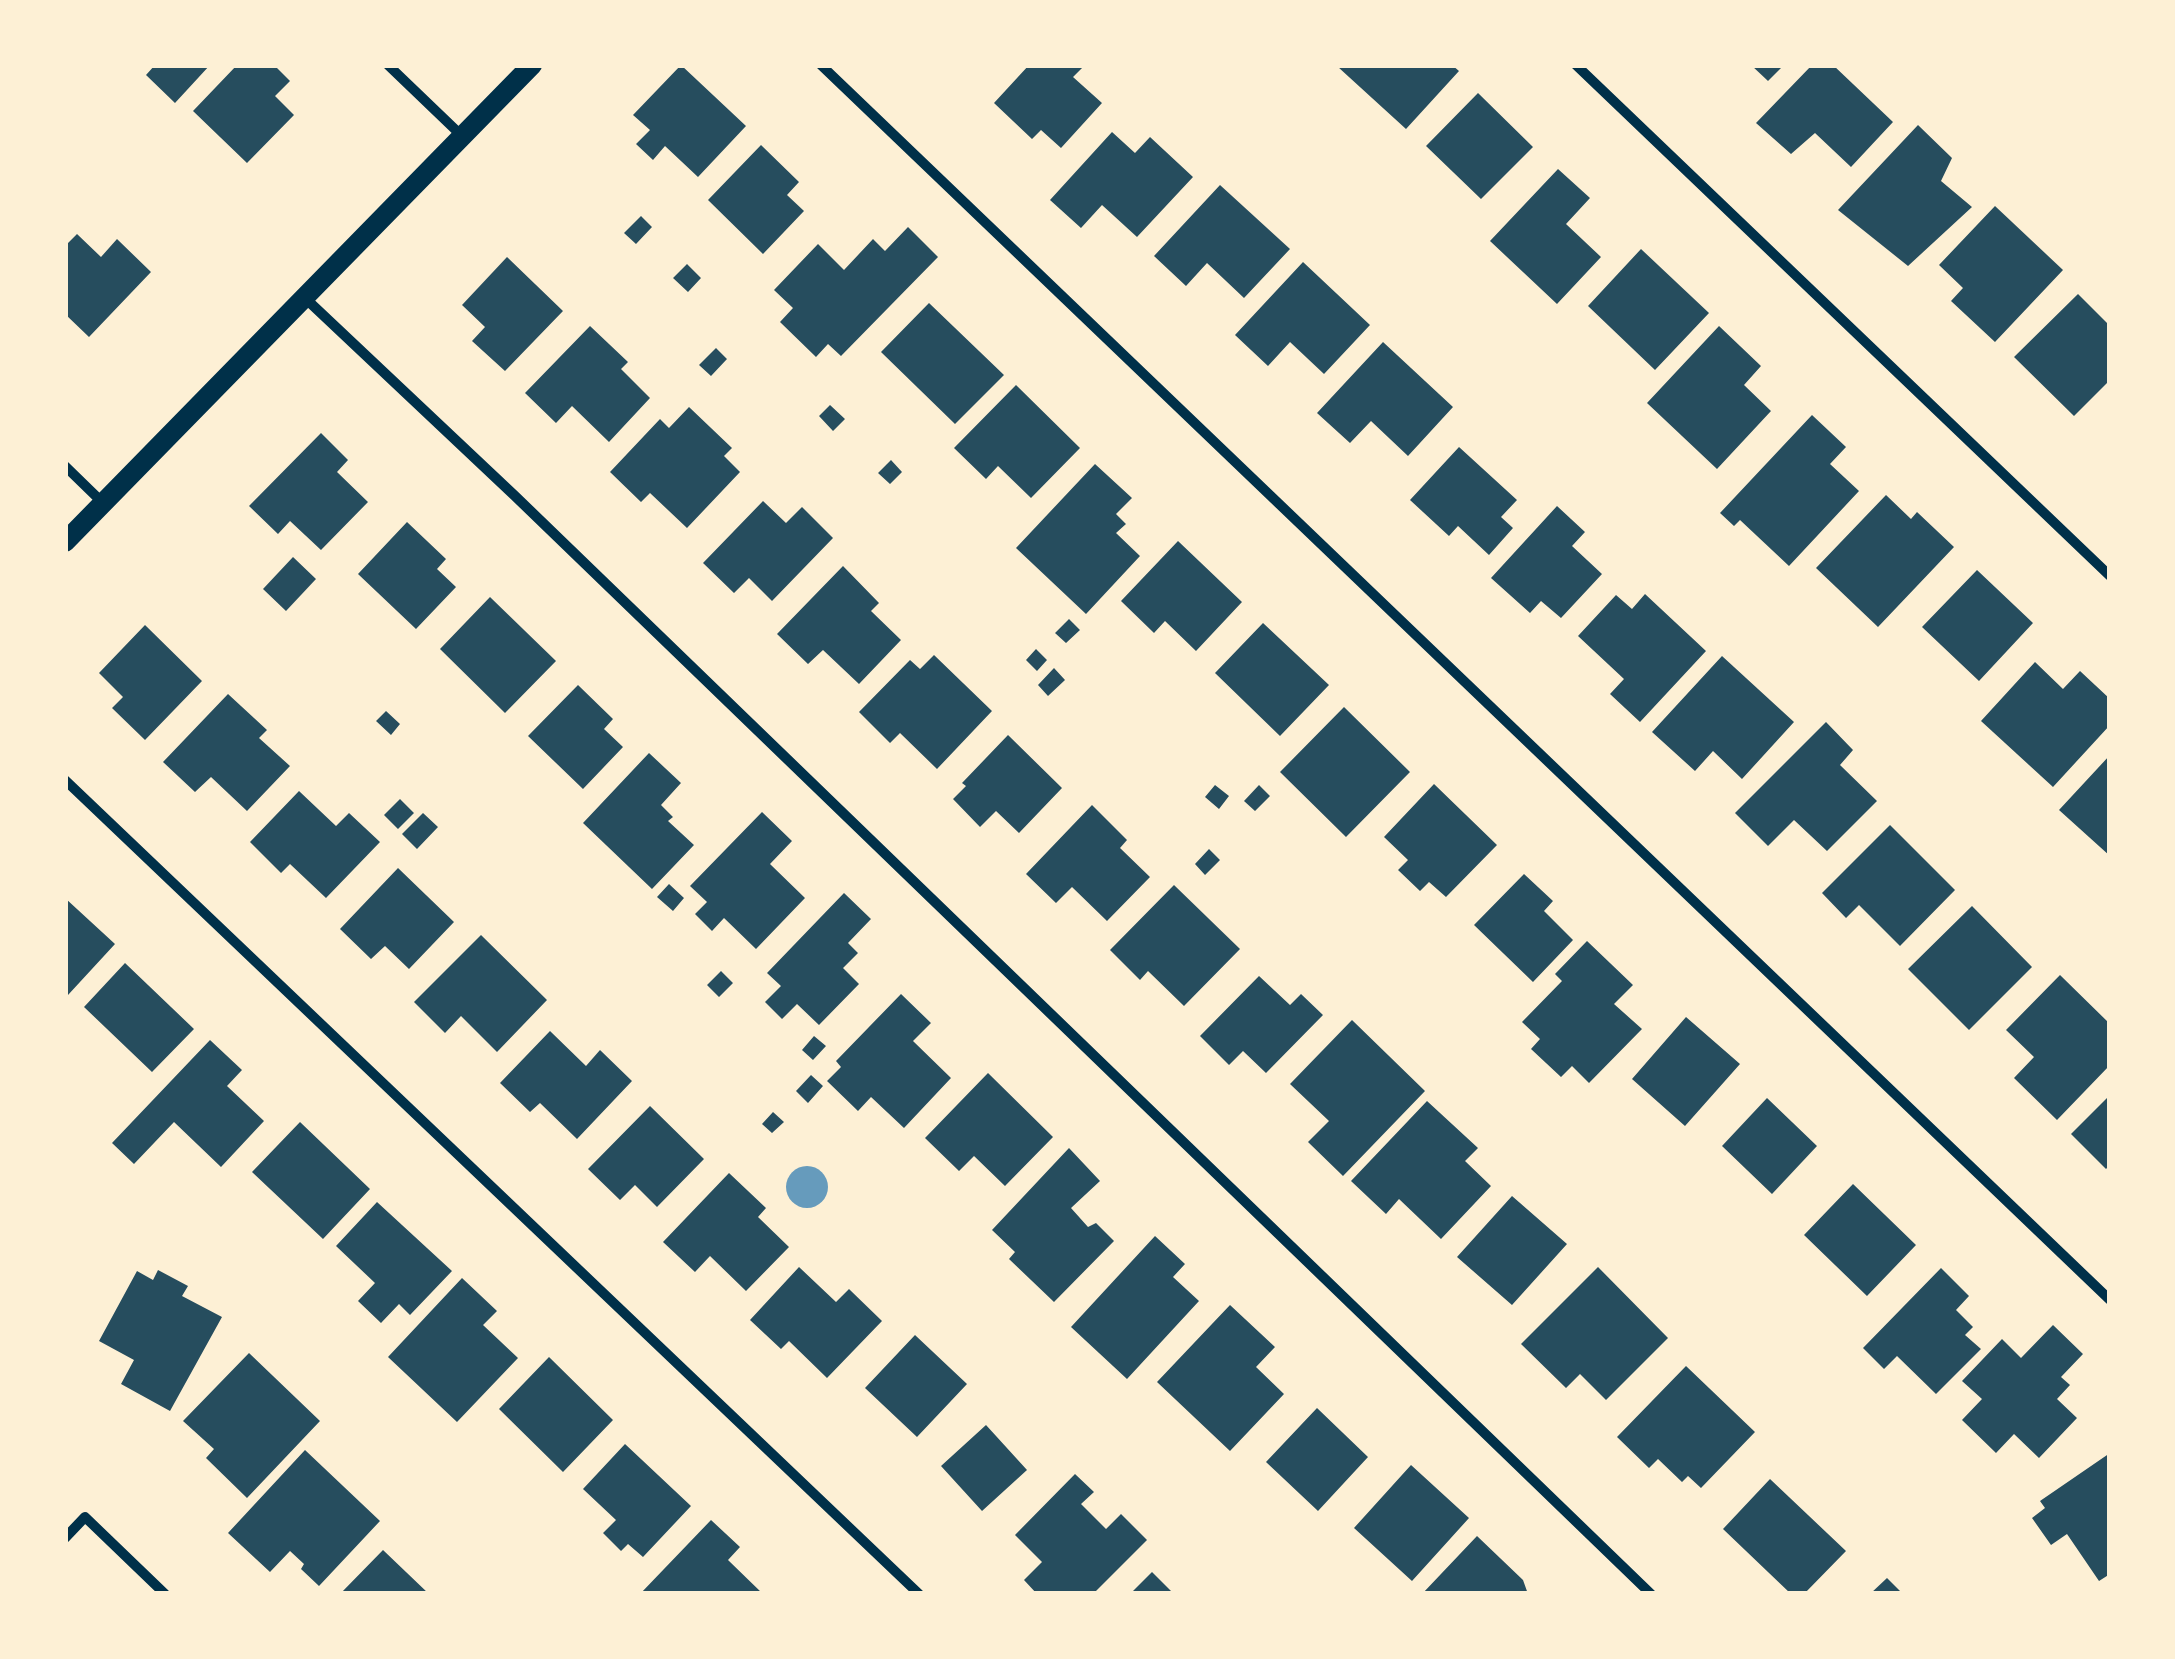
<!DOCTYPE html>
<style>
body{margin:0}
#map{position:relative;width:2175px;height:1659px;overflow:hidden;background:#fdf0d5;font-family:"Roboto Condensed",sans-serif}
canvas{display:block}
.frame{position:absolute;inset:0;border:68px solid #fdf0d5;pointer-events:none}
</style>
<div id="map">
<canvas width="2175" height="1659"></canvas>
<div class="frame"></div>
</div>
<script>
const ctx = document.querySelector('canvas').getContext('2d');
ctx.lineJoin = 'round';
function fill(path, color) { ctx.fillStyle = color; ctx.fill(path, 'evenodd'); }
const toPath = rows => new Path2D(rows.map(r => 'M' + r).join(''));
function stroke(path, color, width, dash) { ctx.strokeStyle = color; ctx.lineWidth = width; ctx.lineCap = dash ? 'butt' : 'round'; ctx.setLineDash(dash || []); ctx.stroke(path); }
const water = toPath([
 '786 1187a21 21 0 1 1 42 0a21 21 0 1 1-42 0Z'
]);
const building = toPath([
 [155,65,210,65,175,103,146,75],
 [237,65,274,65,290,81,275,96,294,115,247,163,193,111],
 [681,65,746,126,698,177,665,146,653,160,636,144,650,130,633,115],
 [1029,65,1081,65,1083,67,1073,77,1102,103,1061,148,1041,130,1032,139,994,103],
 [1340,65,1452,65,1459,71,1406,129,1338,67],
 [1751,65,1784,65,1768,81],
 [1812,65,1833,65,1893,122,1851,167,1815,133,1791,154,1756,123],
 [1478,93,1533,147,1481,199,1426,146],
 [1918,125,1952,158,1941,181,1972,207,1908,266,1838,210],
 [1112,132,1135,153,1150,137,1193,177,1137,237,1102,205,1081,228,1050,200],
 [761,145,799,182,787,195,804,211,763,254,708,200],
 [1558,169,1590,198,1566,224,1601,257,1557,304,1490,241],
 [1220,185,1290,249,1244,298,1207,263,1186,286,1154,256],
 [1995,206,2063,270,1995,342,1951,301,1963,288,1939,265],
 [641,216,652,227,636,244,624,233],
 [908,227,938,257,841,356,828,344,816,357,780,322,793,308,774,290,818,244,844,270,873,239,885,251],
 [77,234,101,257,117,239,151,272,89,337,65,314,65,246],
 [1641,249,1709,313,1655,370,1588,306],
 [507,257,563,311,505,371,472,341,485,327,462,305],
 [1303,262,1370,325,1324,374,1290,342,1268,366,1235,335],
 [687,264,701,278,688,292,673,278],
 [2078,294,2110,326,2110,380,2074,416,2014,357],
 [929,303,1004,375,955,424,881,352],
 [590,326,628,362,621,369,650,398,609,442,572,406,556,423,525,393],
 [1719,326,1761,366,1744,385,1771,411,1717,469,1647,403],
 [1383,342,1453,407,1408,456,1371,421,1350,443,1317,413],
 [716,348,727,359,711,376,699,365],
 [1016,385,1080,448,1031,498,998,466,986,479,954,448],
 [830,405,845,419,833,431,819,416],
 [689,407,732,448,724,456,740,472,687,528,650,493,641,502,610,472,660,419,669,428],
 [1812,415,1846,447,1830,464,1859,491,1789,566,1740,520,1734,526,1720,513],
 [321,433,348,460,337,472,368,502,321,550,290,521,278,534,249,506],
 [1459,447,1517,500,1501,517,1513,528,1489,555,1458,526,1449,536,1410,500],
 [891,460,902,472,890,484,878,473],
 [1095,464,1132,498,1116,514,1126,524,1116,533,1140,556,1086,614,1016,548],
 [1886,495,1911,519,1917,512,1954,547,1878,627,1816,568],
 [763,501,786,523,802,507,833,538,772,601,749,578,734,593,703,563],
 [1557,506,1585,532,1572,546,1602,574,1561,618,1541,601,1530,613,1491,578],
 [407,522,446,559,437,569,456,587,416,629,358,574],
 [1178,541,1242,602,1196,651,1165,621,1154,633,1121,601],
 [293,557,316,579,286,611,263,589],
 [843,566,879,603,871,611,901,640,859,684,823,650,808,664,777,634],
 [1977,570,2033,623,1979,681,1922,627],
 [1645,594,1706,651,1640,722,1610,694,1624,679,1578,636,1616,595,1632,609],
 [490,597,556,661,505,713,440,649],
 [1069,619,1080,630,1066,643,1055,633],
 [1263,623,1329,685,1280,736,1215,673],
 [145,625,202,681,145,740,112,708,123,697,99,673],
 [1036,649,1047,660,1037,671,1026,660],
 [934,655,992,711,937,769,900,733,890,743,859,712,910,660,920,669],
 [1722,656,1794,722,1742,779,1713,751,1695,771,1652,732],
 [2035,662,2063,689,2080,671,2110,699,2110,725,2053,787,1981,721],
 [1054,668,1065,680,1048,696,1038,685],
 [578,685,613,719,604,729,623,747,583,789,528,736],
 [228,694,267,730,259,738,290,766,247,811,211,777,195,792,163,762],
 [1344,707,1410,772,1346,837,1280,772],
 [386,711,400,724,391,735,376,721],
 [1826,722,1853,750,1840,765,1877,801,1827,851,1794,820,1768,846,1735,813],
 [1008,735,1062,788,1019,833,996,811,980,827,953,799,966,786,962,783],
 [649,753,681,783,661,805,673,817,668,821,694,845,652,889,583,823],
 [2110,755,2110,856,2059,810],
 [1434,784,1497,845,1446,897,1429,882,1420,891,1398,870,1408,860,1384,837],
 [1215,785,1229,796,1219,809,1205,797],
 [1259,785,1270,796,1255,811,1244,801],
 [299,791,336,826,349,813,380,842,326,898,290,864,281,873,250,842],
 [400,799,414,813,398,829,384,815],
 [1092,805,1127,840,1120,848,1150,877,1107,921,1072,887,1056,903,1026,874],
 [762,812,792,841,770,864,805,898,756,949,724,918,712,931,695,914,707,902,690,886],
 [423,813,438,827,417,849,402,834],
 [1890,825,1955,890,1900,946,1859,905,1846,918,1822,893],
 [1209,849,1220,860,1205,875,1195,864],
 [398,868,454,922,409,969,385,946,371,959,340,929],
 [1524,874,1553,901,1544,911,1573,940,1533,982,1474,925],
 [669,884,684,898,673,911,657,897],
 [1174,885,1240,949,1184,1006,1148,971,1140,980,1110,950],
 [844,893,871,919,848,943,858,953,843,968,859,984,819,1025,797,1004,782,1019,765,1002,781,986,767,973],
 [65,898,115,944,68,995,65,991],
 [1972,906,2032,967,1969,1030,1908,969],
 [481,935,547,1000,497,1052,461,1016,445,1033,414,1002],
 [1587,941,1633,985,1614,1004,1642,1029,1589,1083,1572,1066,1561,1077,1531,1049,1540,1039,1522,1022,1562,981,1555,974],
 [125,963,194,1029,152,1072,84,1007],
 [721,971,733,983,719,997,707,985],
 [2060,975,2110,1024,2110,1065,2057,1120,2014,1078,2034,1057,2006,1030],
 [1259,976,1290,1005,1301,994,1323,1015,1266,1073,1243,1051,1229,1065,1200,1036],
 [901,994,931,1023,913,1041,951,1078,904,1128,871,1097,858,1111,827,1081,841,1067,836,1061],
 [1686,1017,1740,1064,1685,1126,1632,1079],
 [1352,1020,1425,1091,1343,1176,1308,1142,1329,1121,1290,1084],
 [550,1031,586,1066,600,1050,632,1081,577,1139,540,1103,530,1112,500,1083],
 [814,1036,826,1046,813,1060,802,1050],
 [210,1040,242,1070,227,1086,264,1121,221,1167,174,1122,134,1164,112,1143],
 [988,1073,1053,1137,1005,1186,974,1156,959,1171,925,1138],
 [811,1075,823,1086,808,1103,796,1091],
 [2110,1095,2110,1165,2106,1169,2071,1134],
 [1767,1098,1817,1146,1772,1194,1722,1146],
 [1427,1101,1478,1148,1465,1161,1491,1186,1441,1239,1399,1199,1386,1214,1351,1181],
 [650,1106,704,1159,657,1207,635,1185,620,1200,588,1169],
 [773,1112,784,1122,772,1133,762,1124],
 [300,1122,370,1189,323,1239,252,1172],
 [1069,1148,1100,1181,1071,1208,1088,1227,1096,1223,1114,1241,1054,1302,1009,1259,1015,1252,992,1230],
 [729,1173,766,1208,758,1217,789,1247,746,1291,710,1256,695,1272,663,1242],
 [1853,1184,1916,1245,1867,1296,1804,1235],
 [1512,1196,1567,1244,1512,1305,1457,1257],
 [377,1202,452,1271,410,1315,399,1304,381,1323,358,1301,375,1283,336,1246],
 [1155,1236,1185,1264,1173,1277,1199,1301,1127,1379,1071,1327],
 [799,1267,836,1302,849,1289,882,1321,827,1378,789,1341,781,1349,750,1320],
 [1598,1267,1668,1338,1606,1400,1580,1374,1566,1388,1521,1344],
 [1941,1268,1969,1296,1956,1310,1973,1327,1965,1335,1981,1349,1936,1394,1897,1356,1884,1369,1863,1348],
 [158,1270,188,1286,182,1296,222,1317,170,1411,121,1384,134,1360,99,1341,137,1271,153,1280],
 [462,1278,497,1311,483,1325,518,1358,457,1422,388,1357],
 [1230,1305,1275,1347,1256,1367,1284,1394,1230,1451,1157,1382],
 [2053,1325,2083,1354,2061,1377,2070,1385,2057,1399,2077,1418,2039,1458,2014,1434,1996,1453,1962,1420,1982,1399,1962,1381,2002,1339,2021,1358],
 [915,1335,967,1384,917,1437,865,1388],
 [249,1353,320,1421,247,1498,206,1458,214,1449,183,1421],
 [549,1357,613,1420,563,1472,499,1409],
 [1686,1366,1755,1432,1701,1488,1688,1476,1682,1482,1658,1459,1649,1468,1617,1437],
 [1317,1408,1368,1457,1318,1511,1266,1462],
 [986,1425,1027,1470,982,1511,941,1466],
 [625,1444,691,1506,643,1557,628,1544,621,1551,603,1533,616,1520,583,1489],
 [305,1450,380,1521,319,1586,301,1569,304,1564,290,1551,270,1572,228,1533],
 [2110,1453,2110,1574,2099,1581,2067,1534,2051,1545,2032,1518,2045,1508,2040,1501],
 [1411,1465,1469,1518,1412,1581,1354,1528],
 [1075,1474,1094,1492,1081,1504,1106,1529,1121,1514,1147,1540,1093,1594,1037,1594,1024,1580,1042,1562,1015,1535],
 [1770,1479,1846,1551,1804,1594,1791,1594,1723,1529],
 [711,1520,740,1547,728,1560,763,1594,640,1594],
 [1477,1536,1523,1580,1528,1594,1422,1594],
 [383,1550,429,1594,340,1594],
 [1152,1572,1174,1594,1130,1594],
 [1887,1578,1903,1594,1870,1594]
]);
const minor = toPath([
 [388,65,463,137],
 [821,65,2110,1300],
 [1576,65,2110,576],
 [305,298,515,496,1651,1594],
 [65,466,103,503],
 [65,780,919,1594],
 [65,1538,85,1517,165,1594]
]);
const secondary = toPath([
 [65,542,532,65]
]);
fill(water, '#669bbc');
fill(building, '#264d5e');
stroke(minor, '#003049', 10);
stroke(secondary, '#003049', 20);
</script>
